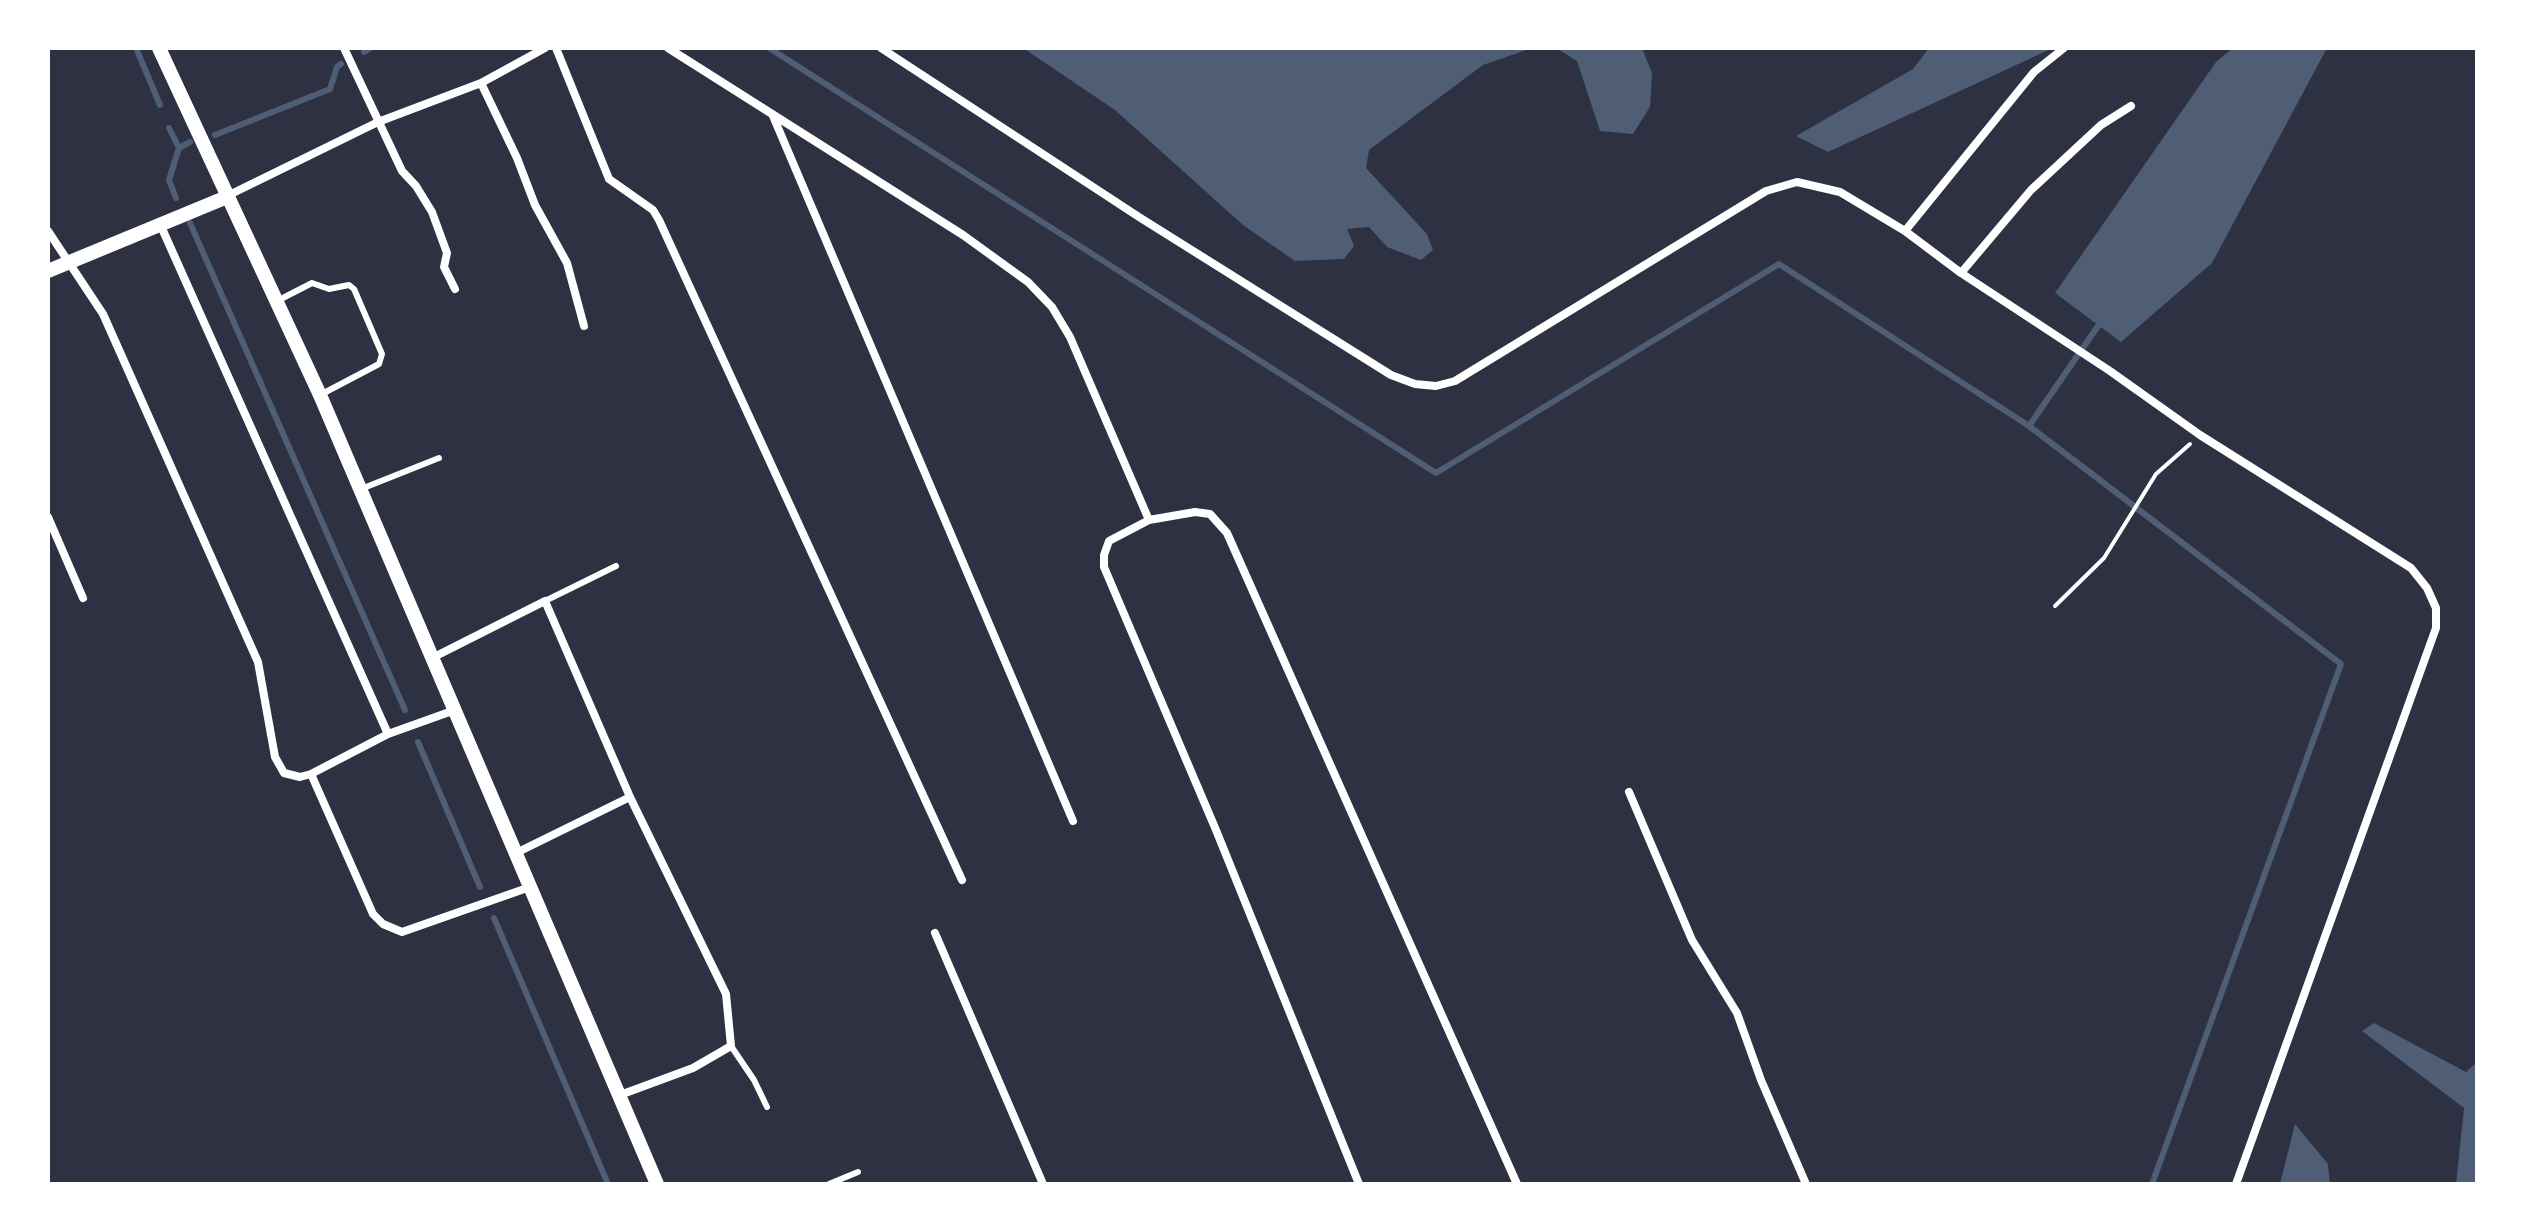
<!DOCTYPE html>
<style>
body{margin:0}
#map{position:relative;width:2525px;height:1232px;overflow:hidden;background:#2d3142;font-family:Spectral,serif}
canvas{display:block}
.frame{position:absolute;inset:0;border:50px solid #fff;pointer-events:none}
</style>
<div id="map">
<canvas width="2525" height="1232"></canvas>
<div class="frame"></div>
</div>
<script>
const ctx = document.querySelector('canvas').getContext('2d');
ctx.lineJoin = 'round';
function fill(path, color) { ctx.fillStyle = color; ctx.fill(path, 'evenodd'); }
const toPath = rows => new Path2D(rows.map(r => 'M' + r).join(''));
function stroke(path, color, width, dash) { ctx.strokeStyle = color; ctx.lineWidth = width; ctx.lineCap = dash ? 'butt' : 'round'; ctx.setLineDash(dash || []); ctx.stroke(path); }
const water = toPath([
 [1023,48,1532,48,1483,65,1369,150,1366,168,1427,234,1433,250,1421,260,1387,247,1369,227,1347,229,1354,246,1344,259,1295,261,1243,225,1115,110],
 [1556,48,1642,48,1652,73,1650,107,1633,134,1600,131,1577,61],
 [1929,48,2053,48,1828,152,1796,136,1913,69],
 [2233,48,2327,48,2212,263,2121,342,2055,293,2216,62],
 [2374,1023,2466,1072,2477,1062,2477,1184,2456,1184,2464,1108,2362,1031],
 [2295,1124,2328,1164,2330,1184,2280,1184]
]);
const stream = toPath([
 [136,48,160,105],
 [769,48,1436,473,1779,264,2029,426,2341,664,2152,1184],
 [364,52,371,48],
 [169,128,179,148,169,180,176,198],
 [215,135,330,89,337,67,341,64],
 [179,148,190,142],
 [190,223,405,710],
 [2029,426,2098,326],
 [418,742,480,887],
 [494,918,608,1184]
]);
const path = toPath([
 [2055,606,2104,558,2156,474,2190,444]
]);
const service = toPath([
 [277,301,312,283,329,289,349,285,354,289,382,354,379,364,320,395],
 [361,489,439,458],
 [545,601,616,566],
 [731,1046,754,1080,767,1107],
 [829,1184,858,1172]
]);
const minor = toPath([
 [344,48,402,171,416,186,432,212,447,253,444,267,455,289],
 [556,48,609,179,653,210,659,220,962,880],
 [668,48,963,235,1028,282,1052,307,1070,337,1149,520,1109,541,1104,555,1104,567,1216,830,1359,1184],
 [881,48,1139,217,1391,375,1415,384,1436,386,1455,381,1766,191,1797,182,1840,192,1905,231,1961,273,2110,371,2200,435,2411,568,2427,588,2436,608,2436,628,2236,1184],
 [481,83,517,158,535,205,567,263,584,326],
 [773,116,1073,821],
 [227,196,378,122,481,83,545,48],
 [160,224,388,734],
 [48,231,103,314,258,662,275,757,284,773,300,777,311,774,388,734,455,710],
 [1905,231,2034,72,2064,48],
 [1961,273,2031,190,2101,125,2131,106],
 [48,517,83,598],
 [1149,520,1195,512,1210,514,1227,533,1517,1184],
 [432,658,545,601,630,797],
 [311,774,373,914,383,924,402,932,530,887],
 [1629,792,1692,940,1737,1013,1761,1080,1806,1184],
 [516,853,630,797,726,994,731,1046,693,1068,620,1095],
 [935,933,1043,1184]
]);
const tertiary = toPath([
 [159,48,320,395,657,1184],
 [48,271,227,197]
]);
fill(water, '#4f5d75');
stroke(stream, '#4f5d75', 6);
stroke(path, '#fff', 4);
stroke(service, '#fff', 6);
stroke(minor, '#fff', 8);
stroke(tertiary, '#fff', 14);
</script>
